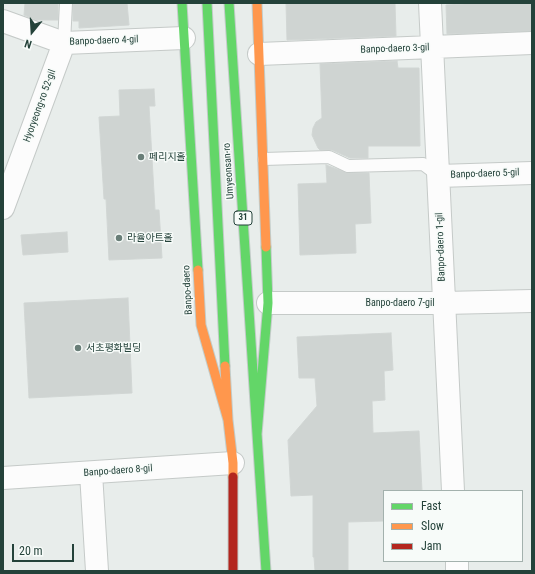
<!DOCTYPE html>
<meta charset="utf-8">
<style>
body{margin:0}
#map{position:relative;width:535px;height:574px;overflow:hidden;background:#e8edeb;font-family:"Roboto Condensed",sans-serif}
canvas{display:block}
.frame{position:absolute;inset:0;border:4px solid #24423a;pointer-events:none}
.legend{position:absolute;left:383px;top:490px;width:140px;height:72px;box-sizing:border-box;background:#f7fbf9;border:1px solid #a3b1ad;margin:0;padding:5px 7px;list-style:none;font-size:12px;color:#24423a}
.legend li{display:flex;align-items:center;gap:8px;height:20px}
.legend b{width:20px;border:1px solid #a3b1ad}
.north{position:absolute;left:12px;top:12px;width:40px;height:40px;-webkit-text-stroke:3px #f7fbf9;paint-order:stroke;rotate:198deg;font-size:11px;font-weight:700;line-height:16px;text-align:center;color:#24423a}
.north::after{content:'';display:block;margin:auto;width:14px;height:18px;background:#24423a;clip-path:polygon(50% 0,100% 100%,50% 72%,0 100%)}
.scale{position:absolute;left:12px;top:544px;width:62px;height:18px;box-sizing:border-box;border:2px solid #24423a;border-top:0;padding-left:5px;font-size:12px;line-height:14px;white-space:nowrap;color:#24423a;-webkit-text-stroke:3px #f7fbf9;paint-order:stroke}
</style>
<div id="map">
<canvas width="535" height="574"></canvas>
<div class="frame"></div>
<ul class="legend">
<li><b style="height:5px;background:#63d668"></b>Fast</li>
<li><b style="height:5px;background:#ff974d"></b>Slow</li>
<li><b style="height:5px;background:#b3261e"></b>Jam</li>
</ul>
<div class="north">N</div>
<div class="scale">20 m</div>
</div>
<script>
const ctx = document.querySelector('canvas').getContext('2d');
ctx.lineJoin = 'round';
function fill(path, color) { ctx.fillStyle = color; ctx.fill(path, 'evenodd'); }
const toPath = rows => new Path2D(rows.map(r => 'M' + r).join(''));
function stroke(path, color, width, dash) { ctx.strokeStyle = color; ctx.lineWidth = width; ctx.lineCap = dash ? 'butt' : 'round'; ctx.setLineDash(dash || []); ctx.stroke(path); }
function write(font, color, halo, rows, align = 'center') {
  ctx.font = font + ' "Roboto Condensed","Noto Sans KR",sans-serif'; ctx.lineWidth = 3; ctx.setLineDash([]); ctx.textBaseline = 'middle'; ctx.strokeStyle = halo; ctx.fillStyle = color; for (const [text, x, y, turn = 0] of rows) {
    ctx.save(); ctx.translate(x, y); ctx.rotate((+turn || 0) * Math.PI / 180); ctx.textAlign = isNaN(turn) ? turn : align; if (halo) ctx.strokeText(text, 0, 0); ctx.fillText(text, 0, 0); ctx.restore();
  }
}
const building = toPath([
 [25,3,58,3,58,20,36,20,24,15,25,3],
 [73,3,127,3,129,25,79,28,79,21,73,21,73,3],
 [286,3,395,3,396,36,287,40,286,3],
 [481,3,532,3,532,31,447,34,446,5,481,3],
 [397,61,398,68,419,68,420,146,368,146,368,158,350,158,332,150,320,150,318,148,312,135,313,128,316,122,322,118,320,64,397,61],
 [154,89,155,106,149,106,155,210,159,210,162,258,109,260,106,199,104,199,99,117,120,116,119,90,154,89],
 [326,165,348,173,369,173,371,223,355,224,356,253,300,255,298,184,327,183,326,165],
 [67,232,68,252,23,255,21,235,67,232],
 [128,298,132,393,29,398,24,303,128,298],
 [391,333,393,370,384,371,385,400,372,401,373,433,419,431,422,491,384,491,384,521,348,522,348,571,315,571,314,557,313,557,313,495,291,496,288,440,317,406,315,378,299,378,297,337,391,333]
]);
const lane = toPath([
 [64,43,66,3],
 [264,159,329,157,348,166,423,164,439,176]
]);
const street = toPath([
 [430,3,453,491],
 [3,21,64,43,184,38],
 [259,54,532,43],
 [439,176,532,173],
 [3,208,64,43],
 [268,303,444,303,532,301],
 [91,473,97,571],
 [3,478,233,463],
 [457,561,457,571]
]);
const fast = toPath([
 [182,3,198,270],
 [207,3,225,366],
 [229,3,257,434],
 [266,571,257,434,268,303,266,247]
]);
const slow = toPath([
 [257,3,266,247],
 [198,270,201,325,228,420,233,463,233,477],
 [225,366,228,420]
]);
const jam = toPath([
 [233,477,233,571]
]);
const markers = [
 [141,157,4,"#697e78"],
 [119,238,4,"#697e78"],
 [78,348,4,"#697e78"]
];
const shields = [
 [243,218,18]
];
const shieldNames = [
 ["31",243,218]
];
const streetNames = [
 ["Banpo-daero 4-gil",104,41,-2],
 ["Banpo-daero 3-gil",395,49,-2],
 ["Hyoryeong-ro 52-gil",40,106,-70],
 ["Umyeonsan-ro",229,171,-94],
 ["Banpo-daero 5-gil",485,174,-2],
 ["Banpo-daero 1-gil",441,247,-92],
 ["Banpo-daero",188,290,-93],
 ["Banpo-daero 7-gil",400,303],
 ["Banpo-daero 8-gil",118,471,-4]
];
const poiNames = [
 ["페리지홀",149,157],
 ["라율아트홀",127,238],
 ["서초평화빌딩",86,348]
];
fill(building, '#cfd4d2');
stroke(building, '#d1d6d4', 1);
stroke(lane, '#c5cac8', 14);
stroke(street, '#c5cac8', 24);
stroke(fast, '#c3ccc9', 11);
stroke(slow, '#c3ccc9', 11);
stroke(jam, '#c3ccc9', 11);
stroke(lane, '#fcfcfc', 12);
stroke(street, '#fcfcfc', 22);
stroke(fast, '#63d668', 9);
stroke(slow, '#ff974d', 9);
stroke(jam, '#b3261e', 9);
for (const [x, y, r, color] of markers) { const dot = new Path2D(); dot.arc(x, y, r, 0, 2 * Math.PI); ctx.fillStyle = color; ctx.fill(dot); stroke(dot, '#f7fbf9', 1.5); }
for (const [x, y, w] of shields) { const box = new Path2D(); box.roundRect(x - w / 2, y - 7, w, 14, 3); ctx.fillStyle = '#f7fbf9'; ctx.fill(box); stroke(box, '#24423a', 1); }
write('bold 9px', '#24423a', null, shieldNames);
write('10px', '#24423a', '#f7fbf9', streetNames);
write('10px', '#24423a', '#f7fbf9', poiNames, 'left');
</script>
